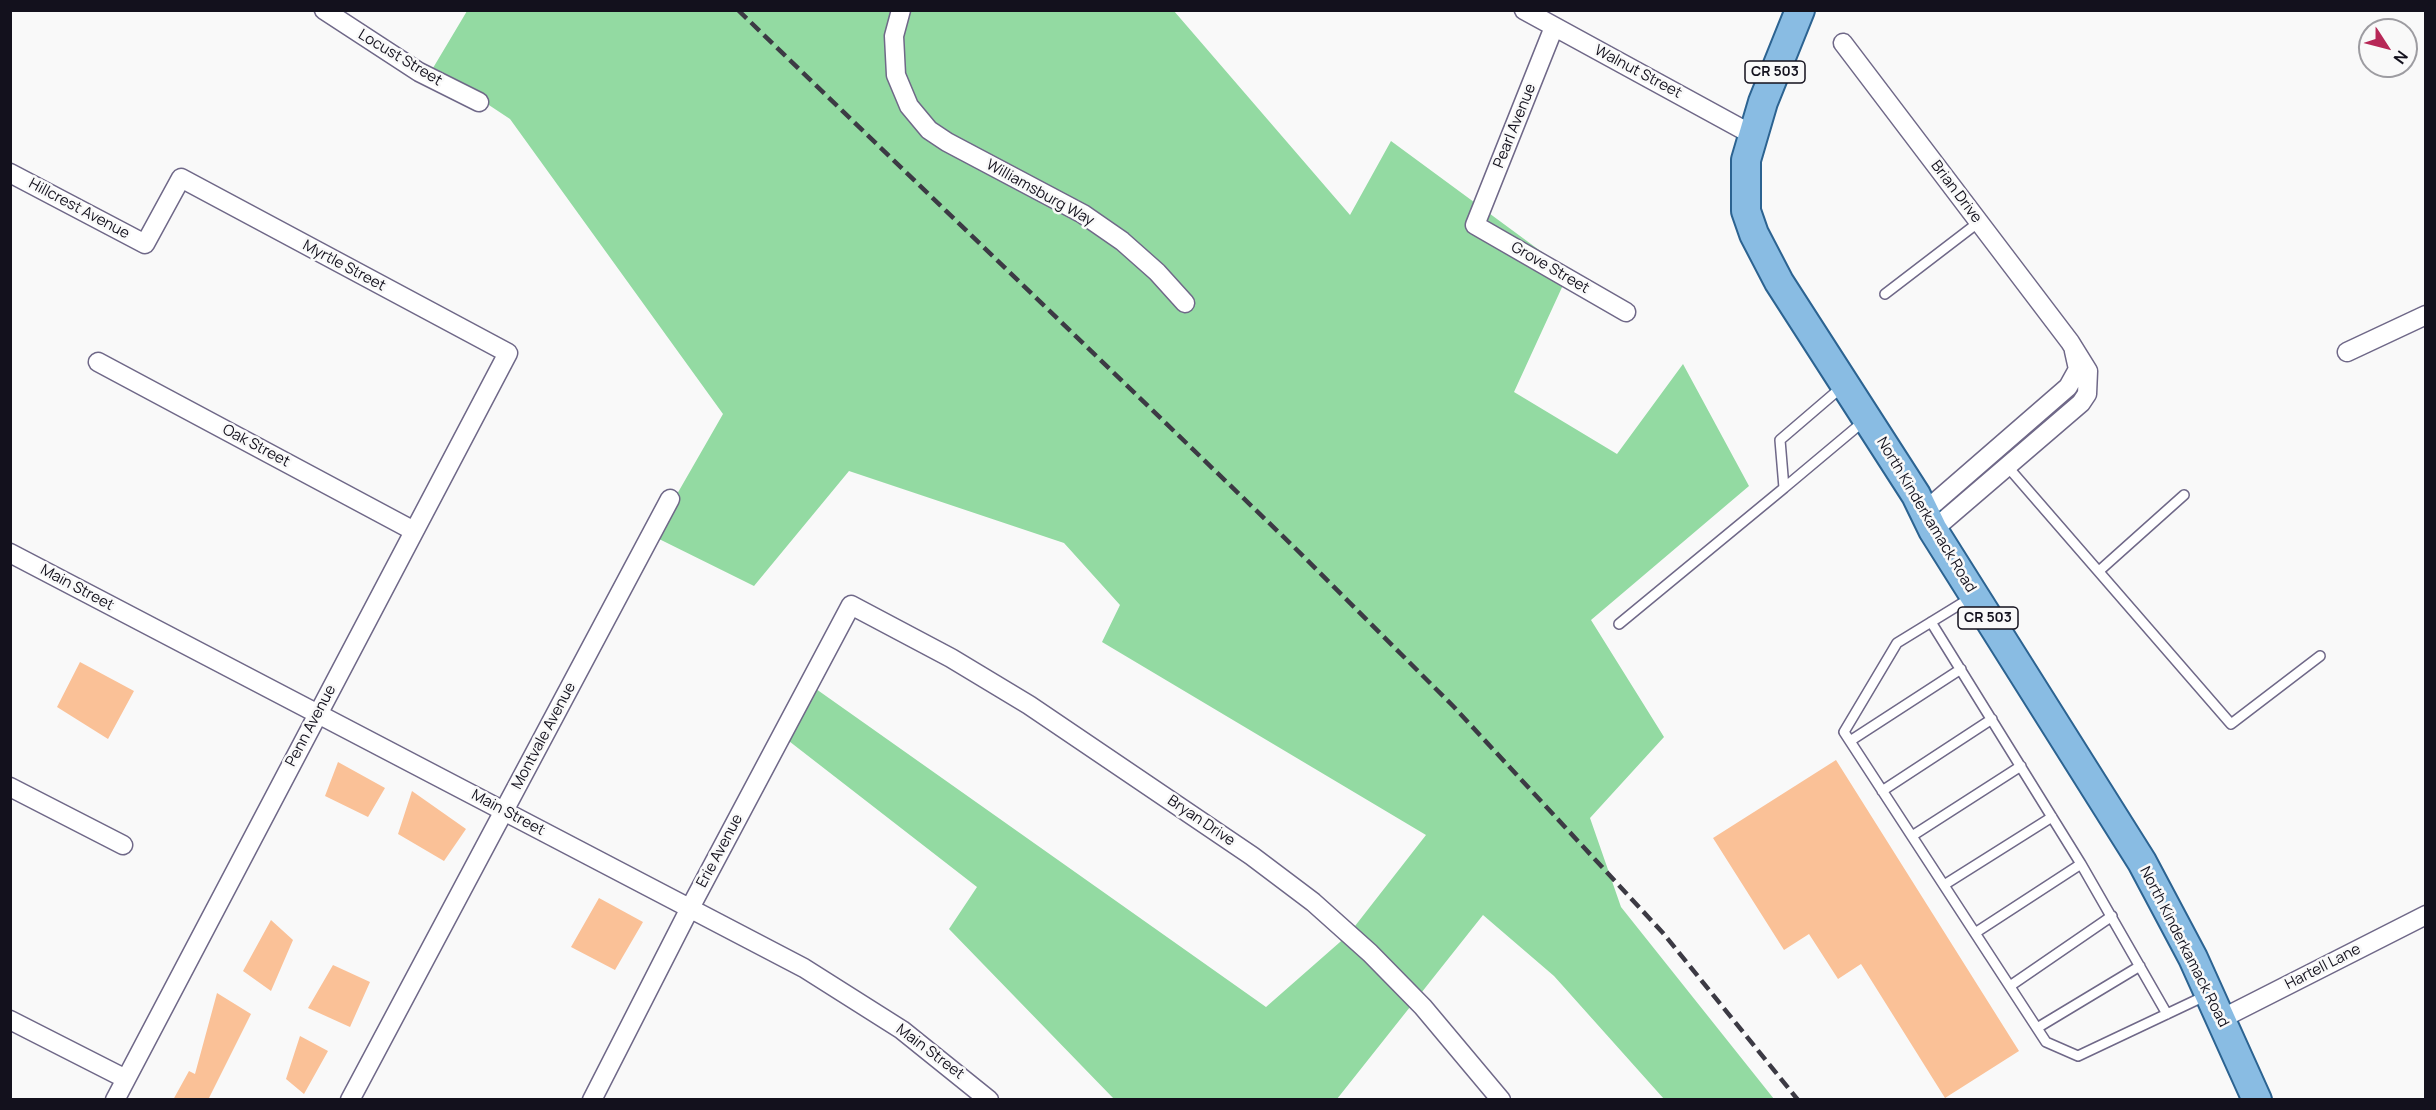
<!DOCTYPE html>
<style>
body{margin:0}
#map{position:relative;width:2436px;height:1110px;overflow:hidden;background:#f9f9f9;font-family:Manrope,sans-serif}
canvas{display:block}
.frame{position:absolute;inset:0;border:12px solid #13111d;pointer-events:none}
.north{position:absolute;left:2358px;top:18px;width:60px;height:60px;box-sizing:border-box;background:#f9f9f9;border:2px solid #9d9ca1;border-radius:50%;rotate:126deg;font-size:16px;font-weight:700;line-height:24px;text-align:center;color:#13111d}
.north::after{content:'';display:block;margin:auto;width:21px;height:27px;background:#b72857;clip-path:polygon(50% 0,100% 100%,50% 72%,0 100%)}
</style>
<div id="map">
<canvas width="2436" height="1110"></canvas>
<div class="frame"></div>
<div class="north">N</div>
</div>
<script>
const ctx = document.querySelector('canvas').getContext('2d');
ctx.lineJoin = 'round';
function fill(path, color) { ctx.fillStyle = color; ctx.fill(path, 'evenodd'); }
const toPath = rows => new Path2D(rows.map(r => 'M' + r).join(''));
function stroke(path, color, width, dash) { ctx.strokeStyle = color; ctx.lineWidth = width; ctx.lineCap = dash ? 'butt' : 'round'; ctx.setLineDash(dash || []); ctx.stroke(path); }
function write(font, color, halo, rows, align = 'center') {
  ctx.font = font + ' Manrope,sans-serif'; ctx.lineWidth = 5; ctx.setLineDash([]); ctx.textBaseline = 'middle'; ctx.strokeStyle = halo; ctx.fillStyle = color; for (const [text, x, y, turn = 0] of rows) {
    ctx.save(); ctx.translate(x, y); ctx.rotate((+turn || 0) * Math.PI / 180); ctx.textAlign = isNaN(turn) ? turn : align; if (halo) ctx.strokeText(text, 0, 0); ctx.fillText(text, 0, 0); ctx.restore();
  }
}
const forest = toPath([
 [467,11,1174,11,1350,215,1391,141,1569,272,1514,392,1617,454,1683,364,1749,486,1591,620,1664,737,1590,818,1621,907,1774,1099,1664,1099,1554,976,1483,915,1337,1099,1114,1099,949,929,977,887,785,738,809,684,1266,1007,1348,935,1426,835,1102,642,1120,605,1064,543,849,471,754,586,653,536,723,414,510,119,433,68]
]);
const building = toPath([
 [80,662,134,691,108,739,57,707],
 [1836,760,2019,1051,1945,1098,1861,964,1838,979,1809,934,1784,950,1713,838],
 [338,762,385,788,368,817,325,796],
 [412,791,466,829,444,861,398,834],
 [599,898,643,922,615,970,571,947],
 [271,920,293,940,271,991,243,971],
 [333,965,370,982,350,1027,308,1008],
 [217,993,251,1014,208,1100,173,1100,189,1071,195,1074],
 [300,1036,328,1051,304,1094,286,1079]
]);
const lane = toPath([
 [1885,294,1979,222],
 [1843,386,1780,440,1784,488,1864,421],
 [2007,466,2231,724,2320,656],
 [2099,571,2184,495],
 [1972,597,1897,643,1844,732,2046,1042,2078,1056,2207,995],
 [1931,622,2081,864,2167,1014],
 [1619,624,1784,488],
 [1850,741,1961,669],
 [1882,791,1992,719],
 [1912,836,2021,766],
 [1944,885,2052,817],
 [1975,933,2081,864],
 [2010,986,2112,916],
 [2037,1028,2140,966]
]);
const street = toPath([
 [324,10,419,72,479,102],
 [901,10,894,36,896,75,909,106,929,130,947,142,1083,214,1122,241,1157,272,1185,303],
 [1524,10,1751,134],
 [1554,27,1475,225,1626,312],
 [1843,43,2070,342,2088,371,2087,394,2081,403,1933,530],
 [10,173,145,244,181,178,508,353,115,1100],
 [2347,352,2426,315],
 [98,362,414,531],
 [1924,512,2068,387,2078,369,2074,351],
 [10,553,804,968,902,1030,989,1100],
 [10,787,123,845],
 [2221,1019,2426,915],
 [10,1020,126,1079],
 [350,1100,670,499],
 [592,1100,690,908,851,605,951,658,1029,705,1252,856,1313,902,1370,953,1423,1007,1501,1100]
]);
const primary = toPath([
 [1800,10,1763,102,1746,160,1746,211,1754,234,1779,282,1916,495,1933,530,2142,862,2193,958,2257,1100]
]);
const rail = toPath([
 [738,10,1294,547,1454,707,1663,933,1798,1100]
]);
const shields = [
 [1775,72,60],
 [1988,618,60]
];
const shieldNames = [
 ["CR 503",1775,72],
 ["CR 503",1988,618]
];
const streetNames = [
 ["Locust Street",400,58,31],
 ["Walnut Street",1638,72,28],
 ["Pearl Avenue",1515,126,-68],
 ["Brian Drive",1956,192,53],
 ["Williamsburg Way",1040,193,29],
 ["Hillcrest Avenue",79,209,28],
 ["Myrtle Street",344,266,28],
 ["Grove Street",1550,268,30],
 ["Oak Street",256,446,28],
 ["North Kinderkamack Road",1926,515,59],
 ["Main Street",77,588,28],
 ["Penn Avenue",311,726,-62],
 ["Montvale Avenue",544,736,-62],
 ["Main Street",508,813,28],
 ["Bryan Drive",1201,821,34],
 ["Erie Avenue",720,851,-62],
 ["North Kinderkamack Road",2184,947,63],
 ["Hartell Lane",2323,967,-27],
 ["Main Street",930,1052,37]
];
fill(forest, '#93daa2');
fill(building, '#fac197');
stroke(lane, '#6f6888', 12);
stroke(street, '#6f6888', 21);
stroke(primary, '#2c6391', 32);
stroke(lane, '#fff', 9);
stroke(street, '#fff', 18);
stroke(primary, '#89bce3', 28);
stroke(rail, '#3c3a44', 4.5, [12, 6]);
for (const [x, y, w] of shields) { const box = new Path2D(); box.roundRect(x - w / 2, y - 11, w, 22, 4.5); ctx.fillStyle = '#f9f9f9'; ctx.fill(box); stroke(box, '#13111d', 1.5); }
write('bold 14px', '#13111d', null, shieldNames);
write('15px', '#13111d', '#f9f9f9', streetNames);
</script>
